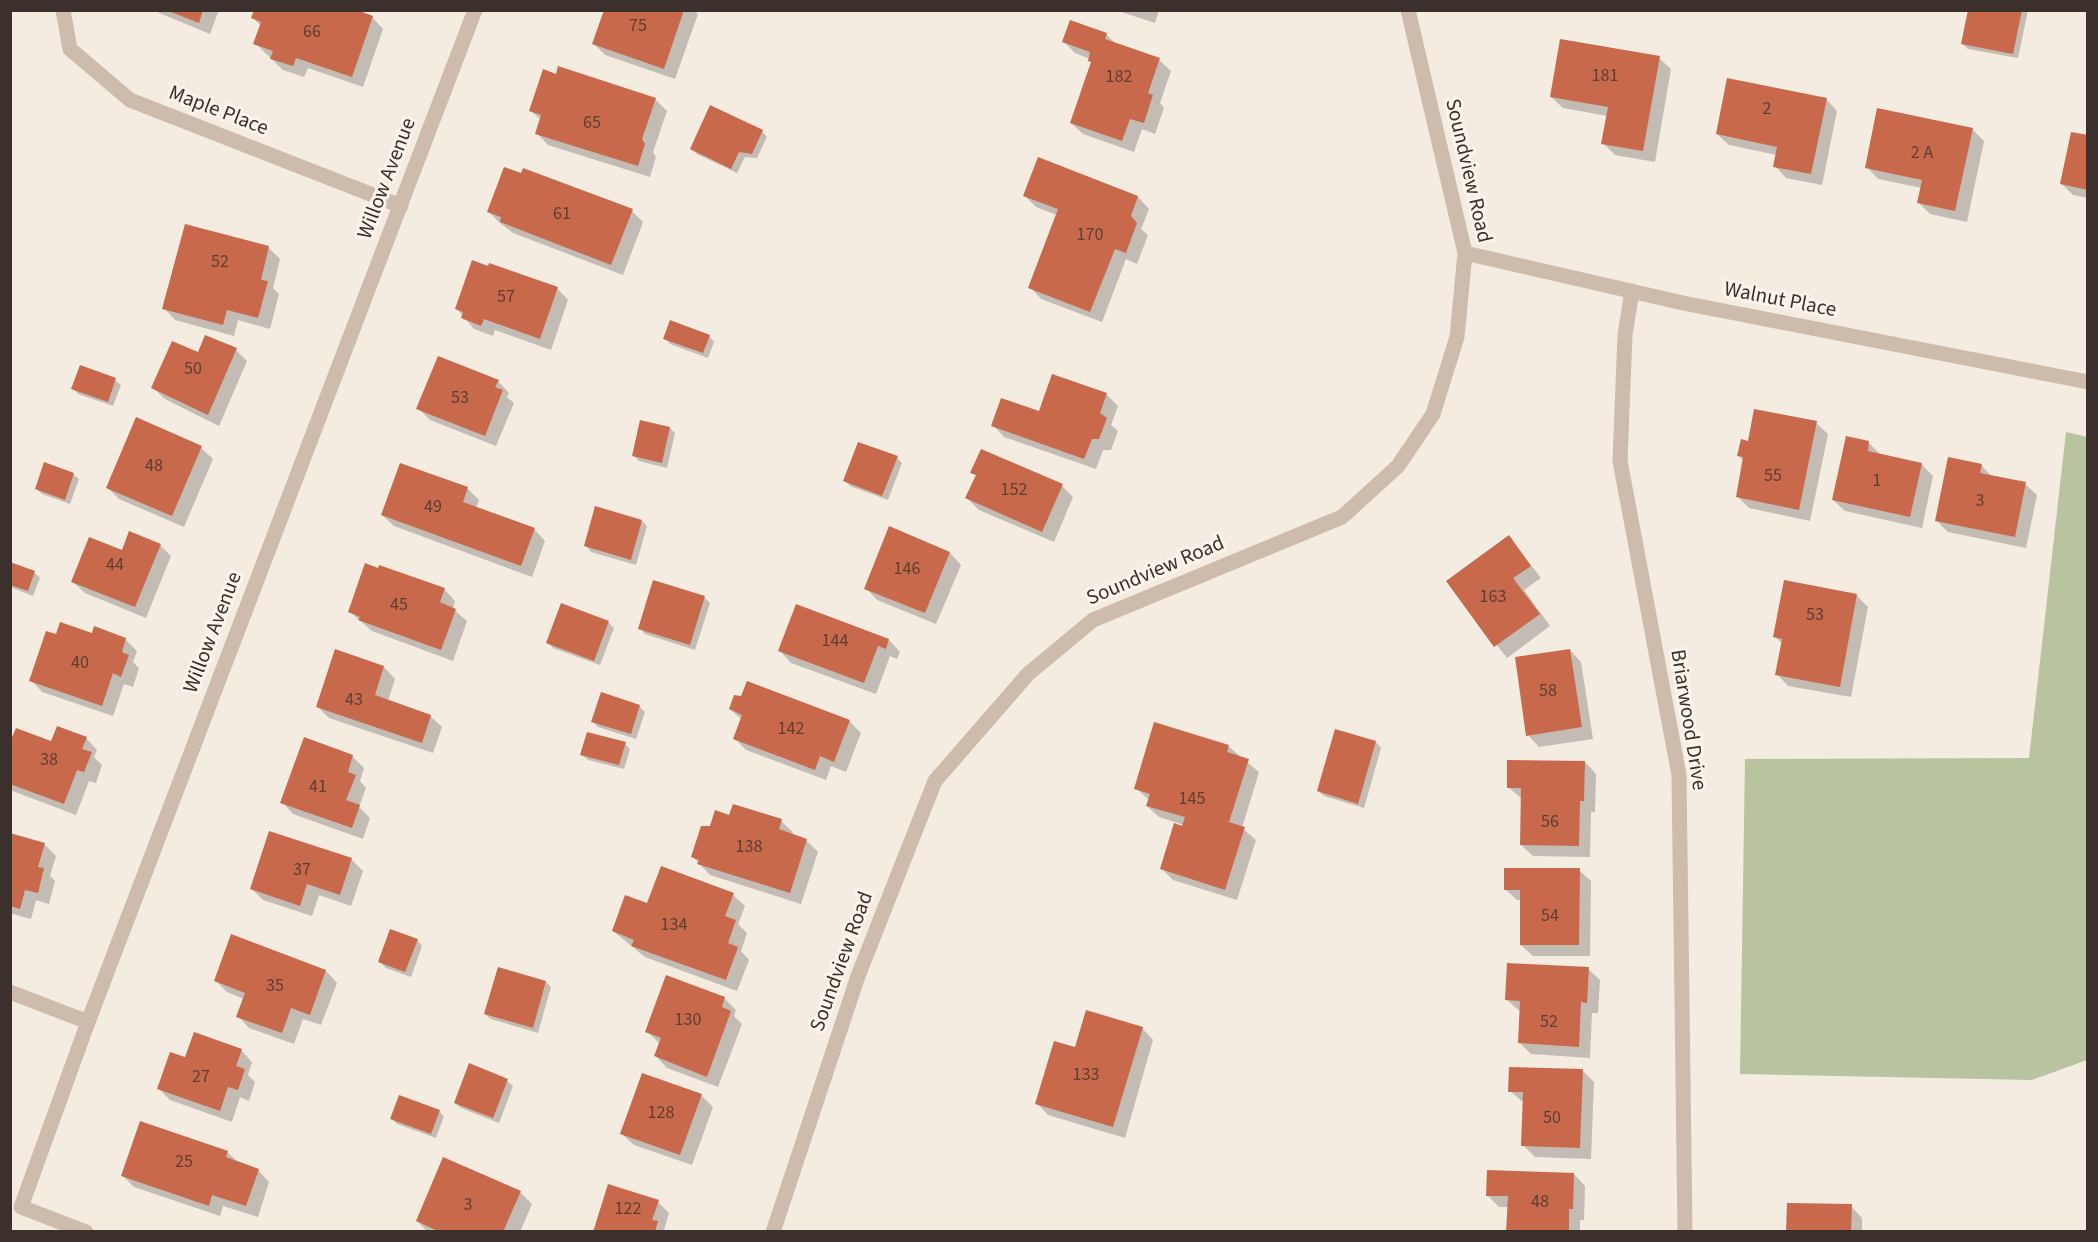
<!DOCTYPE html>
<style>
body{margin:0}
#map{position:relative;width:2098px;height:1242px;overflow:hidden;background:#f4ebe1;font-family:"Source Sans 3",sans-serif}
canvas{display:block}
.frame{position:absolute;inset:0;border:12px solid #3b302b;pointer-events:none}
</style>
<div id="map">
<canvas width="2098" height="1242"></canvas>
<div class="frame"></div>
</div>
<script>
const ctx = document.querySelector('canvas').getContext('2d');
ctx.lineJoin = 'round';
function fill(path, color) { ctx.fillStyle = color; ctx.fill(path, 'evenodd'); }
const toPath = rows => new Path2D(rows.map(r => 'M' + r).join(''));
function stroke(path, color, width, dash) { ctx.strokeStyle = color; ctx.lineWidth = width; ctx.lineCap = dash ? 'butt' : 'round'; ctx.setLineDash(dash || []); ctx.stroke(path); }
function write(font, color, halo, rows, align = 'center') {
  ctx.font = font + ' "Source Sans 3",sans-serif'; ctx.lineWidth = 6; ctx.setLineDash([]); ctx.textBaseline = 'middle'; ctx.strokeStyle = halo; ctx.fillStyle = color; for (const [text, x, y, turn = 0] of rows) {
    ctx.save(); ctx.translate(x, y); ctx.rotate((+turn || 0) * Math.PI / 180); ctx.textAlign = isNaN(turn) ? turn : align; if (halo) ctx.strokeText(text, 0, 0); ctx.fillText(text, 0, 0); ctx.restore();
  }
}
const green = toPath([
 [2066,432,2088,437,2087,1060,2032,1080,1740,1074,1745,759,2029,758]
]);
const shadow = toPath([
 [152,10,219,10,210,34],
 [606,10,694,10,698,14,675,79,605,55,594,44],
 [1115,10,1159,10,1155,23],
 [1969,10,2028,10,2018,58,1968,49,1963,44],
 [372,17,383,29,363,87,308,68,304,77,283,70,255,43,261,26,253,18],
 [1106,34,1117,45,1159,60,1171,71,1160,103,1164,108,1155,134,1142,129,1134,152,1083,134,1071,123,1092,63,1090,59,1075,53,1064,42],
 [1659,58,1671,69,1655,162,1615,155,1603,143,1608,116,1563,108,1551,97],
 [557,76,655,99,667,111,653,152,656,157,650,177,548,145,537,133,541,120,531,111],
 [1826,99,1837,111,1822,185,1786,178,1775,166,1777,155,1729,145,1717,134],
 [1972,129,1984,141,1967,222,1930,214,1919,203,1922,188,1878,179,1867,167],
 [762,131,767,137,757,158,745,157,737,173,697,154,691,149],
 [2088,137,2088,198,2073,195,2062,184],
 [1038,159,1138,197,1149,209,1141,229,1148,235,1137,264,1126,259,1102,322,1041,299,1030,287,1057,215,1036,207,1024,195],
 [522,175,632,211,643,222,623,275,513,233,500,223,489,212],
 [186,226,269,248,280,259,273,288,279,294,270,329,238,320,234,336,175,320,164,308],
 [557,288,568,300,551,350,495,330,493,336,474,329,457,309],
 [709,336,714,342,708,358,670,344,665,338],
 [236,350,247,361,219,426,165,399,153,388,199,354],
 [115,380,121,385,113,406,78,394,73,388],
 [498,381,509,393,507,397,514,403,496,446,430,420,418,408],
 [1106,394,1118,406,1111,425,1118,431,1111,450,1103,450,1096,469,1004,437,993,425],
 [1816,423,1828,434,1810,521,1749,508,1737,496,1744,461,1738,455,1749,443],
 [670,428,675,433,667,468,639,461,633,455],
 [1869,443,1880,454,1921,464,1933,476,1922,528,1845,511,1833,500],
 [201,448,213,459,184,527,119,499,108,488],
 [897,458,902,463,888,500,850,486,845,480],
 [400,464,468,489,479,500,476,508,534,529,545,541,532,577,394,526,382,515],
 [1981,465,1993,478,2025,484,2037,495,2026,548,1948,532,1937,521],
 [972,472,1062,486,1073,497,1054,542,979,510,967,498,977,477],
 [73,474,79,479,70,504,42,494,37,489],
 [642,521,647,526,636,565,591,552,586,546],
 [890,528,950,553,961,565,936,624,877,600,866,588],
 [1509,537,1541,578,1524,590,1550,626,1507,658,1448,582],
 [160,545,171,556,146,618,85,593,73,582,123,552],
 [10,563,34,572,40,578,33,596,10,587],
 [444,589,455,601,453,609,467,621,453,661,372,631,350,612],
 [1856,595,1868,607,1851,697,1788,686,1777,674,1783,644,1775,637],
 [704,597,710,603,695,650,645,634,640,628],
 [608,622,614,628,600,665,553,648,548,643],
 [93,634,125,639,137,651,133,662,139,668,133,687,124,684,113,716,42,692,31,680,56,636],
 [889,640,900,652,897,659,890,656,876,694,791,663,780,651],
 [1570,650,1581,662,1593,739,1539,747,1528,735],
 [384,667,395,679,388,701,430,716,442,727,433,753,329,718,317,706],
 [748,683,850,722,861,733,846,772,831,766,826,780,746,750,734,738,742,720,730,709,742,698],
 [639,706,645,712,636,739,598,727,593,722],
 [1155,724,1229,747,1259,772,1242,828,1256,840,1237,900,1173,880,1162,869,1184,825,1159,817,1147,806,1149,800,1136,788],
 [86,738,97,750,94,757,102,765,96,783,89,781,76,815,10,790,10,746],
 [1376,742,1381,748,1364,808,1324,796,1318,791],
 [625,744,630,749,624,769,588,760,582,755],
 [352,756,364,768,360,781,366,788,359,807,370,818,363,839,293,814,282,802],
 [1585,762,1596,774,1595,812,1591,812,1590,857,1533,856,1521,845,1522,799,1508,787],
 [730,816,781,821,793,832,792,835,806,840,818,852,801,904,710,875,692,856,712,828],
 [10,835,44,844,56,856,50,876,55,881,49,904,36,900,31,919,10,913],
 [351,859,363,871,351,906,319,895,312,916,263,900,252,889],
 [1579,870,1591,881,1590,956,1533,956,1521,945,1522,900,1517,900,1505,889],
 [733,895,745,906,738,924,747,933,741,951,749,960,737,991,645,957,613,931,648,905],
 [232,936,326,971,337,983,321,1025,303,1019,294,1044,249,1028,238,1016,244,999,227,992,215,980],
 [417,940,422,946,411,977,386,968,380,962],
 [1588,969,1600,980,1598,1013,1592,1013,1590,1058,1531,1054,1520,1043,1521,1012,1507,1000],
 [546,982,551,987,538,1033,491,1019,485,1014],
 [724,998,736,1010,734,1016,742,1024,718,1087,667,1068,656,1056,660,1044,647,1031],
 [1142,1028,1153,1040,1125,1138,1048,1115,1037,1103,1076,1049],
 [241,1050,252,1062,248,1075,255,1082,249,1101,240,1097,232,1122,170,1100,159,1089,186,1059],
 [1582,1070,1594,1082,1591,1159,1535,1157,1523,1145,1524,1103,1510,1091],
 [507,1081,513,1086,499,1123,461,1108,455,1103],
 [701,1095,713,1107,692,1165,634,1145,622,1134],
 [439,1111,444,1116,436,1138,397,1124,392,1119],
 [227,1152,239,1163,258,1170,269,1182,258,1217,223,1206,220,1216,134,1187,123,1176],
 [1574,1174,1585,1186,1584,1220,1580,1220,1580,1232,1508,1232,1509,1207,1499,1207,1488,1196],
 [520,1192,532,1204,520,1232,428,1232,417,1221],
 [658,1202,669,1213,664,1230,666,1232,595,1232],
 [1851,1206,1862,1218,1862,1232,1788,1232]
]);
const building = toPath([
 [166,10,203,10,199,23],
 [254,10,357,10,373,16,352,77,296,58,293,66,270,59,273,51,253,44,261,22,251,18],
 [604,10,684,10,664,69,592,44],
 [1968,10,2022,10,2013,54,1961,44],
 [1070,20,1107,33,1105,39,1160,58,1148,93,1153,95,1144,123,1130,119,1122,141,1070,123,1091,62,1088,61,1090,52,1062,42],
 [1560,39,1660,56,1643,151,1601,144,1608,107,1550,97],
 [558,66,656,98,642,139,645,144,638,166,535,134,541,115,529,111,543,69,556,74],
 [1727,78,1827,98,1811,174,1773,167,1777,147,1716,134],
 [710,105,763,130,752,154,739,152,731,169,690,149],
 [1877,108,1973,128,1955,211,1917,203,1922,180,1865,168],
 [2071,132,2088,135,2088,190,2060,184],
 [1038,157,1138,196,1131,216,1137,223,1126,253,1115,249,1090,312,1028,288,1058,209,1023,196],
 [504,167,521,173,523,168,633,209,611,265,500,222,501,217,487,212],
 [185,224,269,246,261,280,268,281,258,318,227,310,223,325,162,309],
 [472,260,488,266,489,263,558,287,540,339,484,319,481,326,461,318,463,312,455,309],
 [670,320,710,335,703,353,663,339],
 [205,335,237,348,208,415,151,388,172,341,198,352],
 [438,356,499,380,495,387,503,390,485,436,416,409],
 [80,365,116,378,108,402,71,389],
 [1052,374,1107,393,1100,413,1107,418,1099,439,1092,439,1084,459,991,426,1001,398,1039,411],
 [1754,409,1817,421,1799,510,1736,497,1743,457,1737,456,1741,439,1748,441],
 [136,417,202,446,172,516,106,488],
 [640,420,670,427,662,463,632,456],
 [1846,436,1869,441,1868,451,1922,463,1910,517,1832,500],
 [858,442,898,456,882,496,843,481],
 [981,449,1063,484,1042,532,965,498,976,475,970,473],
 [1948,457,1982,464,1980,473,2026,482,2015,537,1935,521],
 [44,462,74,473,65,500,35,489],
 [400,463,468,487,463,502,535,528,521,566,381,515],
 [595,506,642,520,631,560,584,546],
 [889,526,950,552,925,613,864,589],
 [129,531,161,544,135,607,71,582,89,537,122,550],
 [1509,535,1531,566,1513,578,1540,614,1494,647,1446,581],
 [10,562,35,571,28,591,10,585],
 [365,563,378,568,379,565,445,588,440,602,456,609,441,650,358,620,360,617,348,612],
 [653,580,705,596,690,645,638,629],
 [1784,580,1857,594,1840,687,1775,675,1782,639,1773,637],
 [561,603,609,621,594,661,546,643],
 [796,604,889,639,886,649,878,646,864,683,778,651],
 [60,622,92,633,94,626,126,638,122,652,129,655,121,677,113,673,102,706,29,681,46,631,56,634],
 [335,649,384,666,375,695,431,715,422,743,316,707],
 [1570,649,1582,727,1526,736,1515,657],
 [747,681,850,720,834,762,820,756,815,770,733,739,742,715,729,709,734,695,741,696],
 [601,692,640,705,631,734,591,722],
 [1154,722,1229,745,1227,752,1249,759,1229,822,1245,827,1225,890,1160,869,1174,823,1182,826,1185,817,1146,806,1150,794,1134,789],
 [57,726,87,737,82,749,92,752,84,772,77,770,64,804,10,784,10,742,16,728,51,741],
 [1335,729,1376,741,1358,804,1317,791],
 [587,732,626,742,619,765,580,755],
 [304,737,353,755,348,772,356,775,346,800,360,805,352,828,280,803],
 [1507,760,1585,761,1584,801,1580,801,1579,846,1520,845,1521,788,1507,788],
 [733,804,782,819,779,829,807,839,790,893,697,864,699,860,691,857,701,826,710,826,715,810,729,815],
 [269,831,352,858,340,895,307,884,300,906,250,889],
 [10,833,45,843,38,867,44,868,38,893,25,890,20,909,10,906],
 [661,866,734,893,725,916,736,920,728,943,738,947,726,980,631,946,634,940,612,931,625,895,647,903],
 [1504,868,1580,868,1579,945,1520,945,1520,890,1504,890],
 [390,929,418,939,405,972,378,962],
 [231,934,326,970,310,1015,291,1008,282,1033,236,1017,245,993,214,981],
 [1507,963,1589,967,1587,1003,1581,1002,1579,1047,1518,1043,1520,1001,1505,1000],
 [498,967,546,981,533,1028,484,1014],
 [666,975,725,997,722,1007,731,1011,707,1077,654,1056,661,1038,645,1032],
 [1086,1010,1143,1027,1113,1127,1035,1104,1054,1041,1075,1047],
 [194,1032,242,1049,236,1066,245,1069,238,1090,228,1087,220,1111,157,1089,170,1052,185,1057],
 [469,1063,508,1079,493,1118,454,1103],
 [1509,1067,1583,1069,1580,1148,1521,1146,1523,1092,1508,1092],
 [642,1073,702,1094,680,1155,620,1134],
 [399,1095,440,1110,431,1134,390,1119],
 [140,1121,228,1151,226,1157,259,1169,246,1206,212,1195,209,1206,121,1176],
 [443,1157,521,1191,503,1232,440,1232,416,1221],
 [1487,1170,1574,1173,1573,1209,1569,1209,1569,1232,1506,1232,1508,1196,1486,1196],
 [608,1184,659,1200,652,1220,658,1221,655,1232,593,1232],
 [1787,1203,1852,1204,1851,1232,1786,1232]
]);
const street = toPath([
 [63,10,70,49,130,100,401,206],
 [1465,253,1683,303,2088,382],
 [1632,291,1625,335,1620,461,1679,775,1685,1232],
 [10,992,88,1022],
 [86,1232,21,1207,88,1022,475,10],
 [773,1232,858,976,935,781,1028,674,1093,620,1342,517,1398,466,1433,414,1457,337,1465,253,1408,10]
]);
const numberNames = [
 ["75",638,27],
 ["66",312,33],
 ["181",1605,77],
 ["182",1119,78],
 ["2",1767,110],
 ["65",592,124],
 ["2 A",1922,154],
 ["61",562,215],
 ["170",1090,236],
 ["52",220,263],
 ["57",506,298],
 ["50",193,370],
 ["53",460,399],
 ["48",154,467],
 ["55",1773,477],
 ["1",1877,482],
 ["152",1014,491],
 ["3",1980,502],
 ["49",433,508],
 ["44",115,566],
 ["146",907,570],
 ["163",1493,598],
 ["45",399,606],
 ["53",1815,616],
 ["144",835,642],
 ["40",80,664],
 ["58",1548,692],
 ["43",354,701],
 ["142",791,730],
 ["38",49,761],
 ["41",318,788],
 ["145",1192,800],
 ["56",1550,823],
 ["138",749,848],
 ["37",302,871],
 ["54",1550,917],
 ["134",674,926],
 ["35",275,987],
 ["130",688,1021],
 ["52",1549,1023],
 ["133",1086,1076],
 ["27",201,1078],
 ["128",661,1114],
 ["50",1552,1119],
 ["25",184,1163],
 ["48",1540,1203],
 ["3",468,1206],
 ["122",628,1210]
];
const streetNames = [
 ["Maple Place",218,112,21],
 ["Soundview Road",1467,171,77],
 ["Willow Avenue",388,179,-69],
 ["Walnut Place",1780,301,11],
 ["Soundview Road",1156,572,-23],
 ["Willow Avenue",214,633,-69],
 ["Briarwood Drive",1687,720,81],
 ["Soundview Road",843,962,-70]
];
fill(green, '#b8c4a0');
fill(shadow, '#0003');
fill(building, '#c8694b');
stroke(street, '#cdbbac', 15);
write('18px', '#5e3e33', null, numberNames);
write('21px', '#3b302b', '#fbf5ee', streetNames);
</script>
